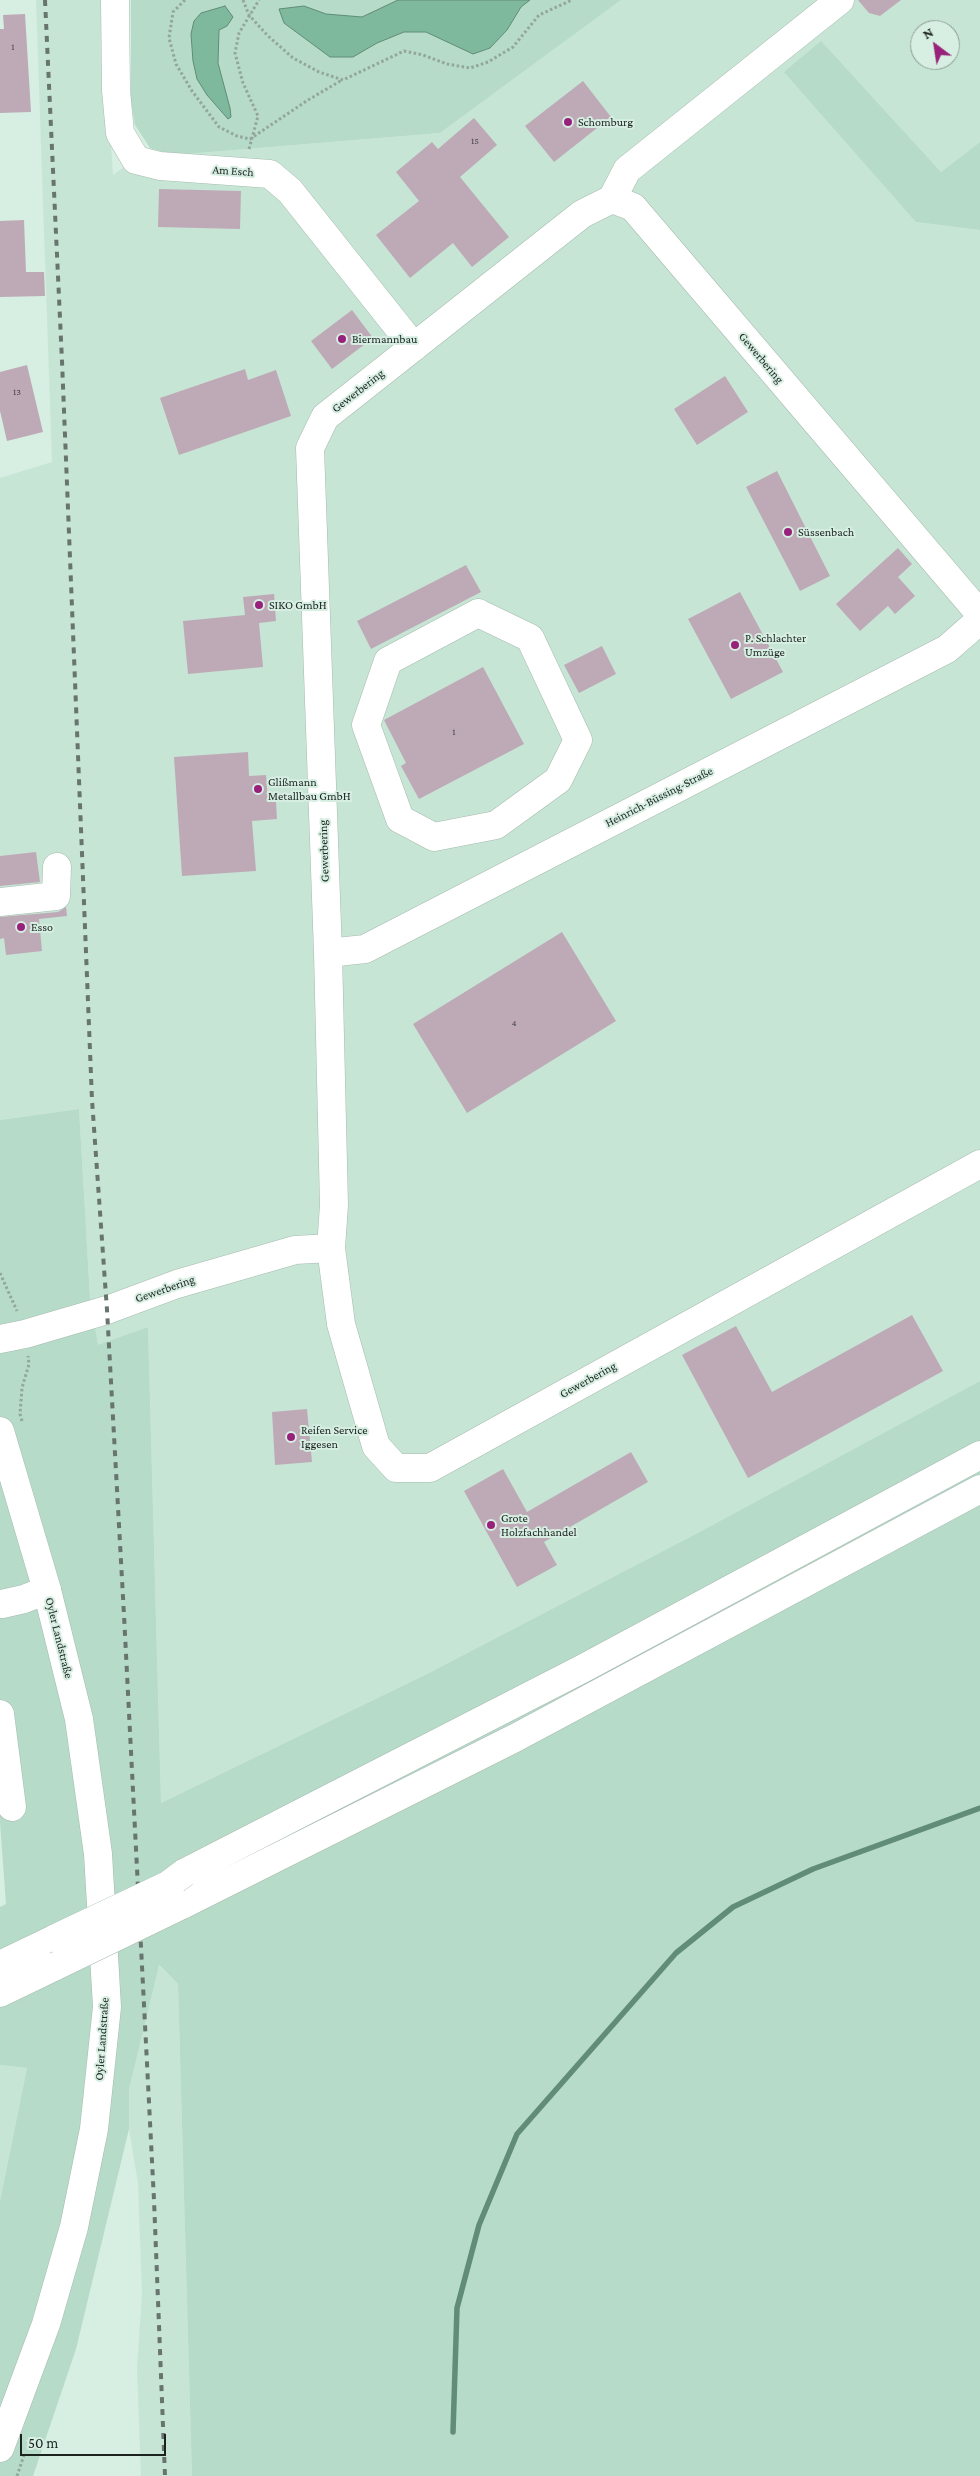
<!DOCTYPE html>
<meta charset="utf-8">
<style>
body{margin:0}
#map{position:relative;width:980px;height:2476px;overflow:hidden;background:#d7eee2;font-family:"Crimson Pro",serif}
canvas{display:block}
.north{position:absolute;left:910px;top:20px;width:50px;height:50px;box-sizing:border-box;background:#d7eee2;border:1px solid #8c9d94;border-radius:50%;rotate:329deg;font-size:14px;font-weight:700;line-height:20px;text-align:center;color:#1b231f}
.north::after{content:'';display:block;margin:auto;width:18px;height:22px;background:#98217b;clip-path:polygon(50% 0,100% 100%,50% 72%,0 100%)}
.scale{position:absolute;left:20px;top:2434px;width:146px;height:22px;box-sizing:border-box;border:2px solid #1b231f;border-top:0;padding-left:6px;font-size:15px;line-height:18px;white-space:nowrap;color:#1b231f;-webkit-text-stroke:4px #d7eee2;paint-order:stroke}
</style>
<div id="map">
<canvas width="980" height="2476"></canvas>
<div class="north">N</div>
<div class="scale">50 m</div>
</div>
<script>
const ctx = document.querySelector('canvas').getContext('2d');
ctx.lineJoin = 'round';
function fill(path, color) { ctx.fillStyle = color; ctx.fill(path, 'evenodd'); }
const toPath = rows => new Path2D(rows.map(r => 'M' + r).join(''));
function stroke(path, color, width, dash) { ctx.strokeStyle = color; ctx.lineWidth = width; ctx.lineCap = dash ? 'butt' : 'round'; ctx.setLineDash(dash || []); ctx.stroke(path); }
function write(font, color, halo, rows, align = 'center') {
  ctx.font = font + ' "Crimson Pro",serif'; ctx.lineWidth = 4; ctx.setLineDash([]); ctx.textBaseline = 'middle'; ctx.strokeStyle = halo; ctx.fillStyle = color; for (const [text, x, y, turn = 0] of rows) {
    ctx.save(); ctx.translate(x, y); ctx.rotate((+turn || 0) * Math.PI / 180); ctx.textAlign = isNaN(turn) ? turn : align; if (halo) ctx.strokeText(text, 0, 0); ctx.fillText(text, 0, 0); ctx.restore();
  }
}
const built = toPath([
 [36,0,102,0,113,175,150,148,173,155,440,133,621,0,980,0,980,142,941,172,821,42,916,222,980,230,980,1381,692,1536,427,1674,161,1803,148,1327,98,1346,90,1298,79,1109,0,1120,0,478,52,462],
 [920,30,950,30,950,60,920,60],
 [158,1965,178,1984,192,2476,141,2476,137,2369,142,2293,138,2183,129,2129,129,2089],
 [0,2065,27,2068,0,2201]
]);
const green = toPath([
 [131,0,621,0,440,133,173,155,150,148,135,125,131,101],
 [821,41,941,172,980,142,980,230,916,222,784,72],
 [79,1109,90,1298,98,1345,148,1327,161,1803,427,1674,692,1536,980,1381,980,2476,192,2476,178,1984,159,1965,129,2089,129,2129,76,2349,33,2476,0,2476,0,2201,27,2068,0,2065,0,1907,6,1904,0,1822,0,1120]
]);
const water = toPath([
 [398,0,530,0,521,7,507,30,490,48,473,54,426,32,404,32,377,43,353,57,330,57,284,23,279,9,304,6,326,14,362,17,398,0],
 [225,6,233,17,227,26,219,30,218,63,230,108,231,117,228,119,207,95,197,79,193,61,191,34,194,21,201,13,225,6]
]);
const stream = toPath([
 [453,2432,457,2308,479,2225,517,2134,676,1953,733,1907,813,1869,980,1808]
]);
const building = toPath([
 [858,0,901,0,880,16,869,13],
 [25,14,31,112,0,113,0,29,4,29,3,15],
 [583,81,611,117,554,162,525,126],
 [474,118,497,145,460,177,509,237,472,267,453,243,410,278,376,235,419,201,396,172,432,142,438,149],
 [159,189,241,191,240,229,158,227],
 [24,220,26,272,44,272,45,296,0,297,0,221],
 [352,310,373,338,332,369,311,341],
 [27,365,43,432,7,441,0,411,0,372],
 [245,369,248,380,276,370,291,416,179,455,160,398],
 [725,376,748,412,697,445,674,409],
 [777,471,830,576,800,591,746,487],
 [898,548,912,564,898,577,915,596,895,614,888,606,860,631,836,604],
 [466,565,481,592,371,649,357,621],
 [740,592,783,672,731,699,688,619],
 [274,594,276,621,259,623,263,667,188,674,183,621,245,615,243,597],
 [602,646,616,674,579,693,564,665],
 [483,667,524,744,419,799,401,766,406,763,384,720],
 [248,752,249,776,266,775,268,802,276,802,277,819,252,821,256,871,182,876,174,757],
 [36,852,40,882,0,886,0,856],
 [66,907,67,916,39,919,42,951,6,955,4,938,0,939,0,917,58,912],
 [562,932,616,1021,467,1113,413,1024],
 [912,1315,943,1371,748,1478,682,1355,736,1326,772,1392],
 [307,1409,312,1462,275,1465,272,1412],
 [631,1452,648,1482,544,1542,557,1565,517,1587,464,1491,503,1469,527,1512]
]);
const path = toPath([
 [185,0,173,12,169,38,176,64,192,91,219,127,237,136,250,139,308,100,342,80],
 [243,0,249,15,267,35,293,58,319,72,343,80,404,51,423,55,447,64,470,68,488,62,513,47,539,15,572,0],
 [249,149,258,116,243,83,235,53,239,33,259,0],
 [0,1273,17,1311],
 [22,1421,20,1414,22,1388,29,1364,28,1356],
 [17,2476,24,2455]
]);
const minor = toPath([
 [115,0,116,90,120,133,136,160,160,166,270,174,290,191,414,347],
 [612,199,582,214,325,417,310,448,328,953,334,1205,331,1248,341,1324,376,1446,396,1468,430,1468,980,1164],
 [612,199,633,207,980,614],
 [612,199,627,170,840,0],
 [478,613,530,638,578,740,558,780,496,825,434,837,400,819,366,725,388,661,478,613],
 [0,902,56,896,57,867],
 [328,953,365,949,947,649,980,620],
 [0,1339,25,1334,107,1310,177,1284,295,1250,331,1248],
 [2,1604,24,1599,47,1590],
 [0,1714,12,1807]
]);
const major = toPath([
 [0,1431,47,1590,79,1719,98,1854,107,2007,94,2129,74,2227,46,2324,0,2448]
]);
const highway = toPath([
 [184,1873,582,1669,980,1455],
 [182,1905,515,1738,980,1489],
 [0,1965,56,1938],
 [0,1993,56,1966]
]);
const rail = toPath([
 [45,0,62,361,92,1100,107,1310,124,1615,154,2200,165,2476]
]);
const highwayBridge = toPath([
 [56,1938,168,1885,184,1873],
 [56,1966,182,1905]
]);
const markers = [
 [568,122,5,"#98217b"],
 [342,339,5,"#98217b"],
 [788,532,5,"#98217b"],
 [259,605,5,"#98217b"],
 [735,645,5,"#98217b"],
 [258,789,5,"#98217b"],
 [21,927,5,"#98217b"],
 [291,1437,5,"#98217b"],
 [491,1525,5,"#98217b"]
];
const numberNames = [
 ["1",13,47],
 ["15",475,141],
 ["13",17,392],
 ["1",454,732],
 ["4",514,1023]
];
const poiNames = [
 ["Schomburg",578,122],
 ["Biermannbau",352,339],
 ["Süssenbach",798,532],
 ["SIKO GmbH",269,605],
 ["P. Schlachter",745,638],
 ["Umzüge",745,652],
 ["Glißmann",268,782],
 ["Metallbau GmbH",268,796],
 ["Esso",31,927],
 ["Reifen Service",301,1430],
 ["Iggesen",301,1444],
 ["Grote",501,1518],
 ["Holzfachhandel",501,1532]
];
const streetNames = [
 ["Am Esch",233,171,4],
 ["Gewerbering",761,358,50],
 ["Gewerbering",358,391,-38],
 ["Heinrich-Büssing-Straße",659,797,-27],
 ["Gewerbering",324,851,-92],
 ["Gewerbering",165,1289,-19],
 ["Gewerbering",588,1380,-29],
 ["Oyler Landstraße",59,1638,76],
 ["Oyler Landstraße",102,2039,-86]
];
fill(built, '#c7e5d5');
fill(green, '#b6dbc8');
fill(water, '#7fb99d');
stroke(water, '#618c77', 1);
stroke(stream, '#618c77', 5.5);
fill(building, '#beaab7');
stroke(minor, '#a6bbb0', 29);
stroke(major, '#a6bbb0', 29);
stroke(highway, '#a6bbb0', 29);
stroke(path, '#93a59c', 3, [2.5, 2.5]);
stroke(minor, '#fff', 28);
stroke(major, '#fff', 28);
stroke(highway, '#fff', 28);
stroke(rail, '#67756e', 4, [6, 6]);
stroke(highwayBridge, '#a6bbb0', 29, []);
stroke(highwayBridge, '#fff', 28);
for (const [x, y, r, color] of markers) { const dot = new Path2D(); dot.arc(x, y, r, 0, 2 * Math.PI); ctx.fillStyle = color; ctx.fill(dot); stroke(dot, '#d7eee2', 2); }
write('10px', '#444545', null, numberNames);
write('12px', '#1b231f', '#d7eee2', poiNames, 'left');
write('12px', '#1b231f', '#d7eee2', streetNames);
</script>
